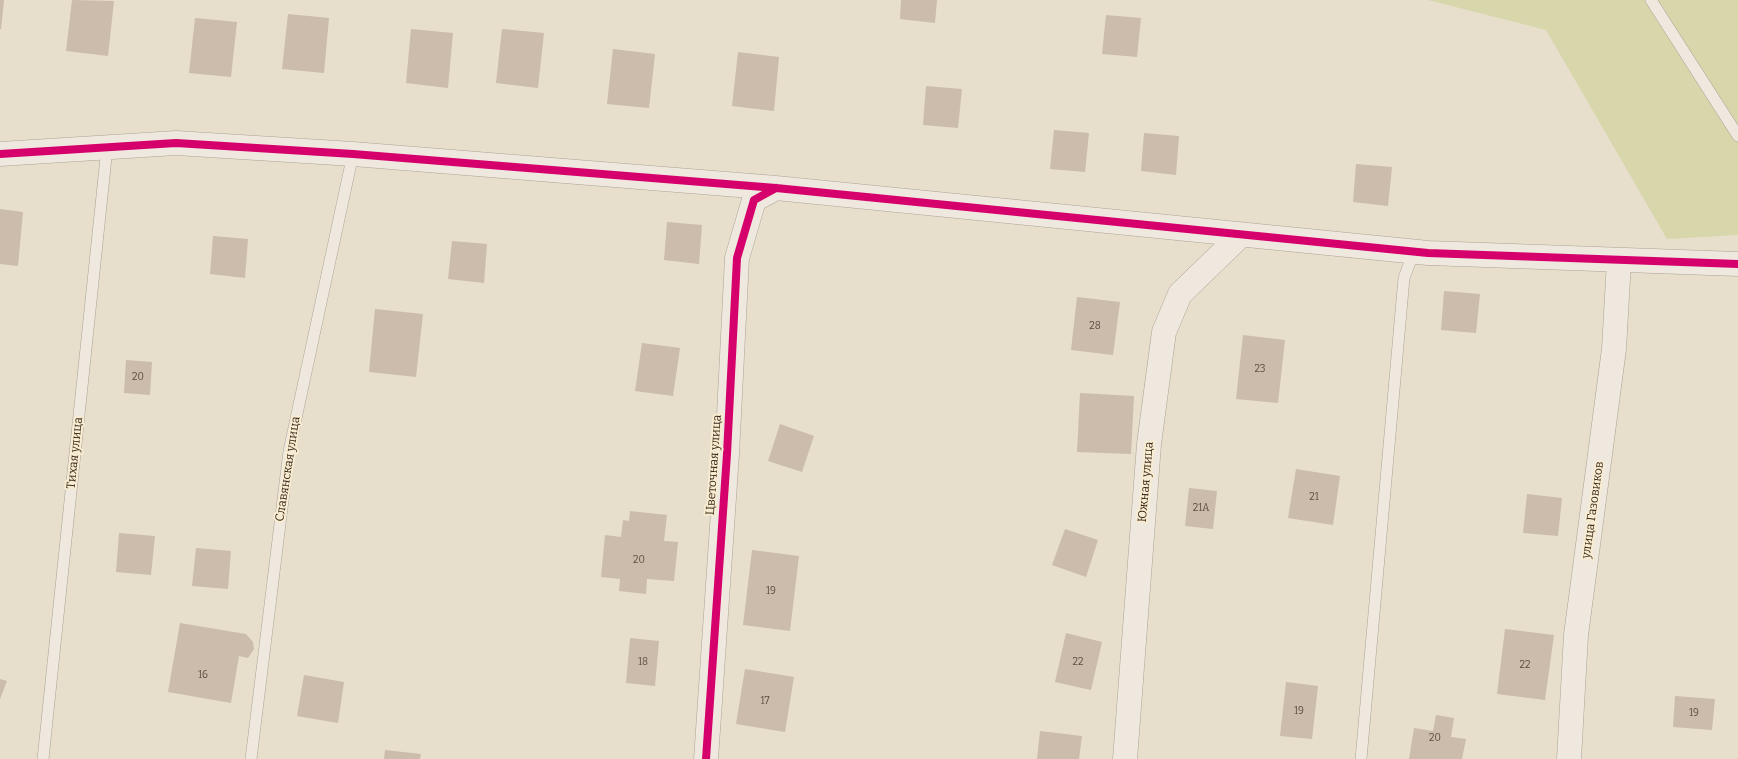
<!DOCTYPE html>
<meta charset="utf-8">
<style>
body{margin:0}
canvas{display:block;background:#e7decb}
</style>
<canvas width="1738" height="759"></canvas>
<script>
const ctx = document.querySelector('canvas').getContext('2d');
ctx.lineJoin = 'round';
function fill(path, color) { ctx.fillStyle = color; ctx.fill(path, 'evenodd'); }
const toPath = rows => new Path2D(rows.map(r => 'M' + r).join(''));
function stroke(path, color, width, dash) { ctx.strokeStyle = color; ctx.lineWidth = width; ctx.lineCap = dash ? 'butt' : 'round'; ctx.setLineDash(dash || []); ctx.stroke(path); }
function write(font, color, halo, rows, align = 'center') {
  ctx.font = font + ' Bitter,serif'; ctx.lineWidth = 4; ctx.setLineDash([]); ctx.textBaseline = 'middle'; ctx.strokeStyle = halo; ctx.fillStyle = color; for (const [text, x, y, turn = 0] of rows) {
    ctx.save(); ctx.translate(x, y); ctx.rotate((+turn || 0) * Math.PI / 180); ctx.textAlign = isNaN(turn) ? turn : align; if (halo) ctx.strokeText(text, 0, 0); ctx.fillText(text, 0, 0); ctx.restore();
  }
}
const green = toPath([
 [1428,0,1738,0,1738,235,1667,239,1546,30]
]);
const building = toPath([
 [0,0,4,0,1,29,0,29],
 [72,0,114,1,108,56,66,51],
 [901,0,937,0,935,23,900,19],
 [288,14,329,18,324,73,282,69],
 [1106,15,1141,18,1137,57,1102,54],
 [195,18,237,22,231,77,189,73],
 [411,29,453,33,448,88,406,83],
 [502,29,544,33,538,88,496,83],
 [613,49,655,54,649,108,607,104],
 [738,52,779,57,774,111,732,106],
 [926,86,962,89,958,128,923,125],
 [1054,130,1089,133,1085,172,1050,169],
 [1144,133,1179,136,1176,175,1141,171],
 [1356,164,1392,167,1388,206,1353,202],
 [0,209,23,212,18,266,0,264],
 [667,222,702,225,699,264,664,260],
 [213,236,248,239,245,278,210,274],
 [452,241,487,244,484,283,448,279],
 [1444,291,1480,294,1476,333,1441,330],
 [1077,297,1120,302,1113,355,1071,350],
 [375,309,423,314,416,377,369,372],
 [1243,335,1285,340,1278,403,1236,399],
 [642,343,680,348,673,396,635,391],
 [126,360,152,362,150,395,124,393],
 [1080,393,1134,396,1131,454,1077,452],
 [780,424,814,436,802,472,768,461],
 [1296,469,1340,476,1333,525,1288,518],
 [1189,488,1217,491,1213,529,1185,526],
 [1527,494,1562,498,1558,536,1523,533],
 [630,511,667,515,664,541,678,542,674,581,647,579,646,594,619,591,620,579,601,577,605,535,621,537,623,520,629,521],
 [1065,529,1098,540,1086,577,1052,565],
 [119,533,155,536,151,575,116,572],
 [196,548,231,551,228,589,192,586],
 [752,550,799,556,790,631,743,625],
 [180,623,246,634,253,642,254,649,248,658,239,656,231,703,168,692],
 [1505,629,1554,635,1545,700,1497,694],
 [1066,633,1102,642,1091,690,1055,682],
 [630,638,659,641,655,686,626,683],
 [745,669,794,677,785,732,736,724],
 [304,675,344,682,338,723,297,716],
 [0,679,7,681,0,699],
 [1286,682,1318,686,1312,739,1280,736],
 [1675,696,1715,699,1712,730,1673,727],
 [1436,715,1454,718,1451,737,1466,739,1462,759,1409,759,1414,728,1433,731],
 [1040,731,1082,736,1079,759,1037,759],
 [385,750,421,754,420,759,384,759]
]);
const service = toPath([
 [1651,0,1738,136],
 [43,759,107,148],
 [251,759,289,451,353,154],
 [1361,759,1404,278,1413,254,1418,254]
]);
const minor = toPath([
 [0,154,176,143,353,154,776,188,1428,253,1738,264],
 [706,759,727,454,737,258,754,200,776,188],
 [1125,759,1149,444,1164,332,1180,294,1241,235],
 [1569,759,1576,635,1614,349,1619,261]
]);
const cycleway = toPath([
 [0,154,176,143,353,154,776,188,1428,253,1738,264],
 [706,759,727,454,737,258,754,200,776,188]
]);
const numberNames = [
 ["28",1095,326],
 ["23",1260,369],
 ["20",138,377],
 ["21",1314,497],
 ["21А",1201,508],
 ["20",639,560],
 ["19",771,591],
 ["18",643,662],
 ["22",1078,662],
 ["22",1525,665],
 ["16",203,675],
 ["17",765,701],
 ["19",1299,711],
 ["19",1694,713],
 ["20",1435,738]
];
const streetNames = [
 ["Тихая улица",75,453,-84],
 ["Цветочная улица",714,465,-86],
 ["Славянская улица",288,469,-81],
 ["Южная улица",1146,482,-85],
 ["улица Газовиков",1593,510,-82]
];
fill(green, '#d8d7ac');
fill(building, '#cbbcac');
stroke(service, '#aca395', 12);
stroke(minor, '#aca395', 25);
stroke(service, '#eee8de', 11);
stroke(minor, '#eee8de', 24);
stroke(cycleway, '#d6006c', 8);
write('10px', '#5f4e40', null, numberNames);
write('12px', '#3b2a1c', '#f8ecd1', streetNames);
</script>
